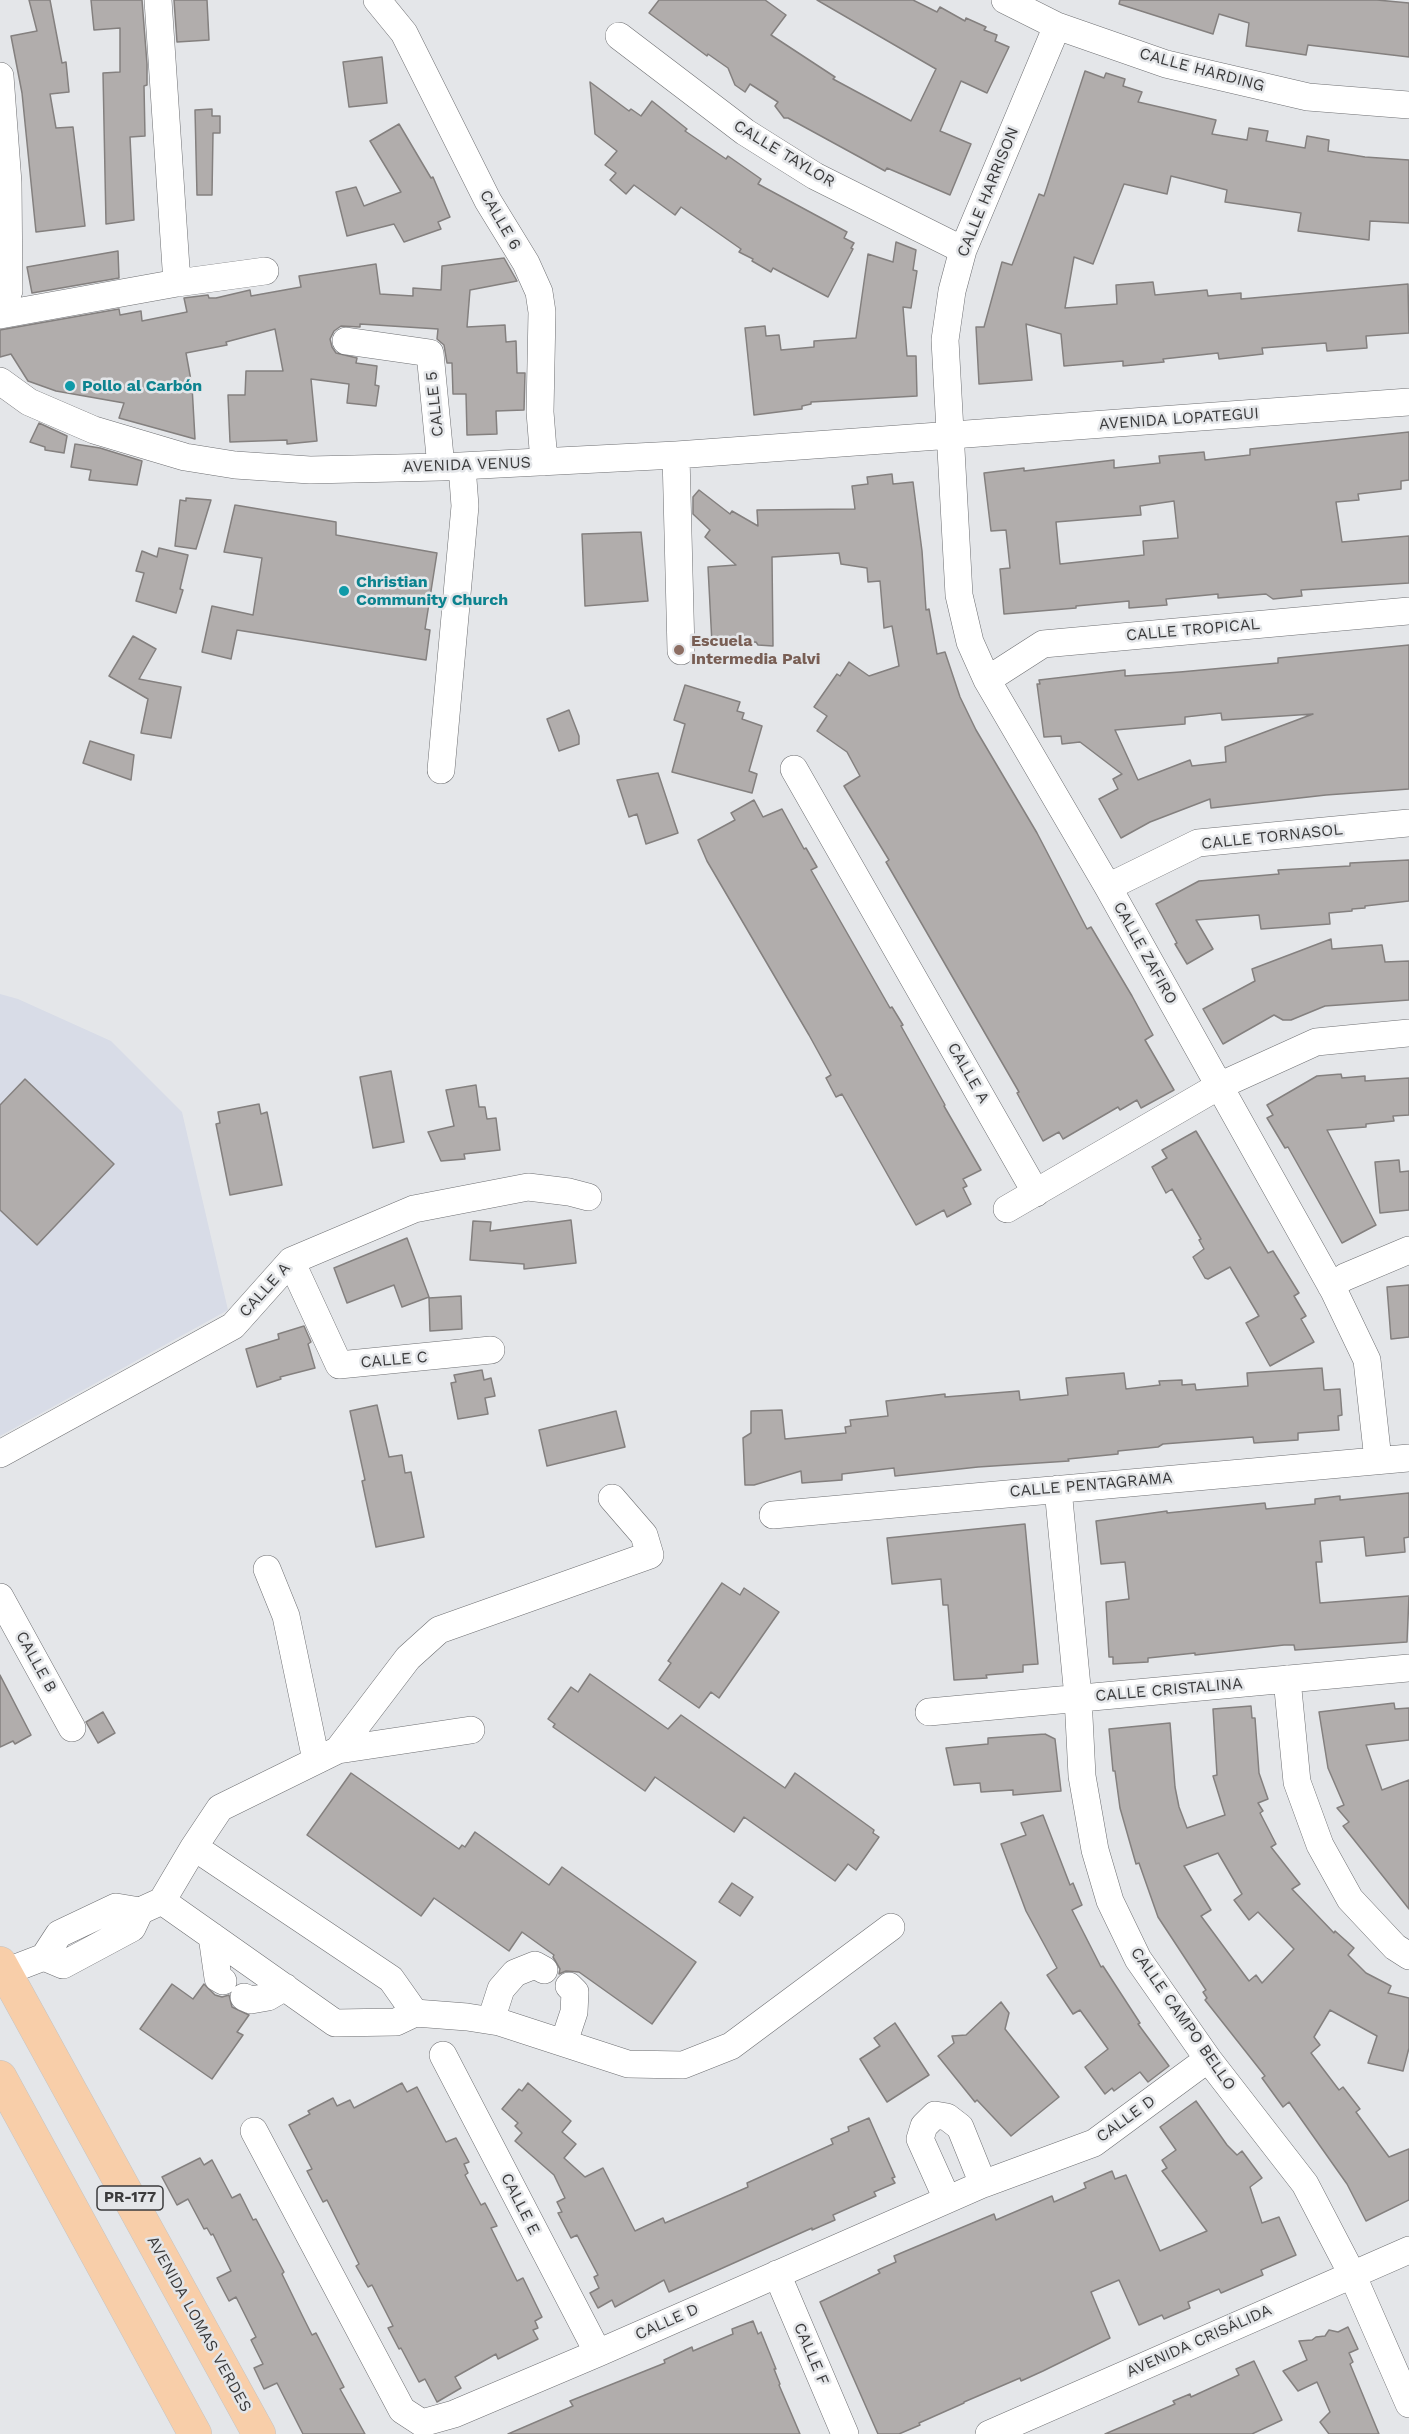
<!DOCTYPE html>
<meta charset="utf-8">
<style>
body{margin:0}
canvas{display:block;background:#e4e6e9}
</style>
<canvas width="1409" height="2434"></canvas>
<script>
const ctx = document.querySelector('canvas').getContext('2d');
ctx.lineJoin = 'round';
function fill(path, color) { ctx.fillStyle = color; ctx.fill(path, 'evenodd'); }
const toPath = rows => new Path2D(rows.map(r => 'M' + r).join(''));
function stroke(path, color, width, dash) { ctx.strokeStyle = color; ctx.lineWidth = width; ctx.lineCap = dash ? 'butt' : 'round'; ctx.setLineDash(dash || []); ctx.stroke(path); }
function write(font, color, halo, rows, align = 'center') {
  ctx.font = font + ' "Work Sans",sans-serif'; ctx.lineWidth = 5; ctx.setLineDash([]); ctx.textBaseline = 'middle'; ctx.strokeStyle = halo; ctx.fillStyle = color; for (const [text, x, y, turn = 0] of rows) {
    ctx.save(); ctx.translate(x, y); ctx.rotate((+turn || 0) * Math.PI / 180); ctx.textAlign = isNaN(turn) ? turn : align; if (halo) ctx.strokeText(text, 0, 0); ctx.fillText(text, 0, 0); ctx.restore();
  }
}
const built = toPath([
 [0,994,18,999,111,1041,182,1112,228,1310,0,1436]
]);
const building = toPath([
 [29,0,50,0,62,63,66,62,69,92,50,94,56,128,73,127,85,226,36,232,22,93,11,36,37,31,29,0],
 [91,0,142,0,147,64,147,85,144,86,145,136,130,137,134,220,106,224,103,73,120,72,120,28,94,30,91,0],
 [174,0,207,0,209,40,177,42,174,0],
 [659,0,765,0,786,15,771,35,835,77,833,79,911,121,936,69,817,0,913,0,937,12,940,7,965,21,966,18,986,27,984,30,997,35,995,41,1009,47,987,93,961,81,940,131,971,144,950,195,887,168,885,171,788,118,784,118,775,106,778,102,750,84,745,92,735,85,728,68,708,54,707,56,649,13,659,0],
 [1120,0,1377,0,1409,3,1409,57,1308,45,1306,55,1246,46,1249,23,1219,14,1213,34,1119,4,1120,0],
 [382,57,387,103,349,107,343,62,382,57],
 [1085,71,1104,78,1106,73,1125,79,1123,86,1142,92,1138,102,1216,120,1212,134,1247,140,1249,128,1268,131,1266,141,1305,148,1307,136,1329,140,1328,151,1365,157,1409,160,1409,223,1370,221,1369,240,1298,231,1301,213,1225,202,1227,190,1171,176,1167,194,1124,184,1093,264,1074,257,1065,308,1117,304,1116,285,1153,282,1155,295,1207,290,1208,296,1241,293,1241,299,1408,284,1409,333,1366,336,1367,348,1327,351,1326,343,1262,348,1263,354,1219,359,1218,353,1163,359,1164,362,1123,366,1123,361,1064,366,1061,334,1026,324,1032,380,979,384,976,327,984,327,1002,262,1012,265,1039,194,1044,196,1085,71],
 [590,82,629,111,631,109,641,116,652,101,687,129,685,131,726,159,728,156,761,179,758,184,847,232,844,238,854,243,851,248,853,249,828,297,773,268,771,272,752,261,753,259,739,252,741,249,681,207,675,215,634,185,626,194,610,180,616,173,605,165,617,151,595,134,590,82],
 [212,109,212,116,220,116,220,133,213,133,212,195,197,195,195,110,212,109],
 [399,124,431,178,433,177,450,217,438,222,441,229,404,242,394,224,347,236,336,192,356,187,364,206,401,192,370,141,399,124],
 [896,242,916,250,913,270,917,271,911,308,903,307,907,356,916,356,917,396,811,402,811,404,802,406,802,409,754,415,745,328,765,326,766,336,779,335,781,350,814,347,814,341,856,338,868,254,893,262,896,242],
 [118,251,119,278,32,293,27,267,118,251],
 [504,258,517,281,470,290,467,327,505,325,506,342,516,341,517,373,525,373,524,410,496,411,497,434,467,435,466,394,453,394,452,363,447,363,444,345,437,339,438,329,360,324,360,327,341,326,334,331,330,339,332,347,336,353,357,358,356,363,377,366,375,385,379,386,376,406,347,403,349,384,311,379,317,441,287,444,287,440,230,442,228,395,245,395,246,371,283,371,275,329,226,342,227,345,186,353,192,386,195,439,119,418,124,403,56,391,28,381,11,354,0,357,0,330,119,309,120,315,141,311,142,321,187,312,184,298,208,295,209,298,216,298,250,290,251,296,301,287,299,276,376,264,380,294,413,296,413,288,441,290,442,266,504,258],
 [39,423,67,436,64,453,45,450,45,447,30,442,39,423],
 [1409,432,1409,480,1401,481,1401,489,1358,494,1359,500,1336,502,1342,542,1409,536,1409,583,1301,590,1302,596,1273,599,1266,594,1218,598,1218,594,1166,599,1167,605,1129,608,1129,601,1076,606,1076,608,1004,614,1000,569,1010,568,1006,530,991,531,984,473,1024,468,1024,471,1114,460,1114,468,1160,463,1159,456,1204,452,1205,460,1250,455,1250,449,1409,432],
 [1174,501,1178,538,1143,541,1144,555,1060,564,1056,522,1141,515,1140,506,1174,501],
 [75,444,100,448,142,461,137,485,89,480,91,470,71,467,75,444],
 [892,474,893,484,913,482,922,551,926,610,929,609,937,654,945,652,960,697,976,730,1037,833,1087,929,1091,927,1132,996,1153,1035,1145,1040,1174,1090,1141,1108,1137,1100,1120,1110,1118,1107,1063,1139,1059,1132,1043,1141,1017,1093,1019,1092,886,862,889,860,844,786,860,776,847,752,817,731,827,716,814,707,837,674,840,676,849,662,869,676,899,666,892,626,884,628,880,581,868,582,867,568,841,564,839,553,772,557,773,646,758,645,756,642,712,644,708,567,736,565,705,537,710,530,693,514,693,497,699,490,730,514,732,511,758,526,757,510,855,509,852,486,868,484,867,477,892,474],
 [186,498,211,500,196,549,175,546,180,500,186,501,186,498],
 [235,505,336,522,336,535,437,553,425,629,430,630,426,660,237,630,231,659,202,652,212,606,253,615,262,558,224,552,235,505],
 [641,532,648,601,585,606,582,534,641,532],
 [159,548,188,555,180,589,183,590,176,613,136,601,144,573,136,571,142,551,157,557,159,548],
 [133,636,156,649,139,679,181,687,171,738,141,733,148,699,109,676,133,636],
 [1409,645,1409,789,1326,795,1211,808,1210,799,1150,822,1121,838,1099,799,1118,789,1113,779,1122,774,1080,742,1062,744,1061,736,1044,737,1037,684,1040,684,1039,680,1125,670,1125,676,1180,672,1278,663,1278,658,1409,645],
 [1221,713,1222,720,1313,714,1225,747,1226,762,1192,766,1190,760,1138,780,1115,730,1185,724,1185,717,1221,713],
 [685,685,740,702,737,711,744,713,742,719,762,726,749,771,757,774,752,793,672,772,685,724,674,720,685,685],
 [569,710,579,736,579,744,559,751,547,719,569,710],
 [90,741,134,755,131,780,83,763,90,741],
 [658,773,678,833,646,844,637,814,629,817,617,780,658,773],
 [754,800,763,817,782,809,804,849,806,848,817,867,811,870,890,1008,892,1007,903,1025,901,1026,945,1105,944,1106,981,1170,963,1179,967,1186,963,1188,971,1204,947,1217,944,1210,916,1225,842,1094,836,1097,826,1078,831,1075,809,1035,707,861,698,840,735,820,731,813,754,800],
 [1409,860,1409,901,1365,906,1365,908,1352,909,1352,911,1329,913,1330,924,1261,929,1259,915,1196,920,1213,949,1187,964,1175,944,1177,943,1156,904,1199,881,1279,874,1278,870,1350,866,1350,863,1409,860],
 [1331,939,1332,949,1382,945,1385,962,1409,961,1409,1000,1325,1006,1291,1020,1283,1020,1274,1015,1223,1044,1203,1009,1255,981,1252,969,1331,939],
 [391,1071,404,1142,373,1148,360,1077,391,1071],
 [1341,1074,1342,1078,1365,1076,1365,1081,1409,1078,1409,1115,1393,1116,1394,1121,1366,1124,1366,1127,1327,1130,1376,1225,1342,1243,1288,1147,1285,1148,1267,1118,1273,1115,1267,1105,1317,1076,1341,1074],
 [25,1079,114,1164,37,1245,0,1210,0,1105,25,1079],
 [476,1085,479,1107,485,1107,487,1119,496,1118,500,1150,464,1154,465,1159,441,1161,428,1132,454,1126,446,1090,476,1085],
 [259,1104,261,1114,267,1112,282,1185,230,1195,216,1124,220,1123,218,1112,259,1104],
 [1196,1131,1268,1253,1273,1251,1299,1293,1294,1296,1306,1316,1301,1319,1314,1342,1270,1366,1246,1323,1259,1316,1230,1267,1208,1279,1205,1278,1193,1257,1204,1249,1199,1240,1201,1239,1172,1189,1166,1193,1152,1167,1167,1158,1162,1150,1196,1131],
 [1399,1160,1400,1172,1409,1171,1409,1210,1380,1213,1375,1162,1399,1160],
 [571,1220,576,1263,524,1269,524,1264,470,1260,473,1221,491,1222,490,1231,571,1220],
 [407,1238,429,1297,402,1307,394,1285,347,1303,334,1268,407,1238],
 [1409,1285,1409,1337,1391,1339,1387,1287,1409,1285],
 [461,1296,462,1329,430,1331,429,1298,461,1296],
 [304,1326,311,1342,308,1344,315,1368,280,1377,281,1379,257,1387,246,1349,279,1339,278,1334,304,1326],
 [1322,1368,1324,1390,1340,1389,1342,1415,1338,1416,1339,1430,1298,1433,1298,1440,1254,1443,1253,1437,1163,1444,1158,1447,1118,1451,1118,1454,1068,1459,1069,1461,978,1467,895,1476,894,1468,842,1474,842,1480,802,1483,801,1471,754,1485,745,1485,743,1438,751,1433,751,1411,782,1410,785,1439,846,1433,845,1427,851,1426,850,1420,888,1416,886,1401,945,1394,945,1397,1019,1391,1020,1400,1068,1395,1066,1378,1124,1373,1126,1389,1160,1385,1159,1381,1182,1380,1182,1385,1195,1384,1196,1390,1248,1386,1247,1373,1322,1368],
 [482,1370,484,1380,491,1378,495,1396,485,1398,488,1414,458,1419,451,1383,456,1382,454,1375,482,1370],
 [377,1405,389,1457,402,1455,405,1473,411,1472,424,1537,376,1547,362,1481,365,1480,350,1411,377,1405],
 [616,1411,625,1447,547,1466,539,1430,616,1411],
 [1409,1493,1409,1537,1404,1538,1405,1552,1366,1556,1364,1537,1320,1541,1322,1562,1316,1562,1320,1603,1409,1596,1407,1642,1295,1650,1294,1645,1284,1645,1195,1655,1195,1653,1148,1658,1148,1662,1113,1664,1113,1657,1109,1657,1106,1602,1129,1599,1125,1562,1101,1564,1096,1521,1167,1511,1167,1513,1265,1503,1266,1509,1315,1504,1315,1499,1340,1496,1340,1500,1409,1493],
 [1025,1524,1038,1664,1023,1665,1023,1672,986,1675,987,1678,954,1680,948,1605,943,1605,941,1579,892,1584,887,1538,1025,1524],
 [722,1583,740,1595,744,1588,779,1612,719,1698,711,1692,699,1708,659,1680,671,1663,668,1661,722,1583],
 [590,1674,668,1729,681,1715,785,1788,795,1773,874,1830,873,1833,879,1837,856,1870,848,1864,835,1881,744,1817,734,1832,655,1777,645,1791,553,1727,555,1724,548,1719,571,1687,578,1692,590,1674],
 [0,1675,31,1735,15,1744,13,1741,0,1747,0,1675],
 [1394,1703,1395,1709,1409,1708,1409,1740,1366,1745,1382,1790,1409,1780,1409,1909,1343,1826,1349,1822,1337,1808,1344,1805,1328,1768,1319,1712,1394,1703],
 [1251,1706,1252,1718,1255,1718,1259,1773,1268,1799,1258,1803,1263,1811,1260,1813,1276,1844,1271,1847,1300,1884,1292,1889,1334,1933,1335,1931,1354,1948,1348,1955,1366,1973,1391,1986,1388,1993,1409,1998,1409,2048,1403,2071,1368,2063,1377,2036,1330,2010,1314,2037,1320,2045,1311,2053,1339,2090,1343,2087,1360,2109,1356,2112,1389,2157,1409,2149,1409,2200,1366,2221,1347,2184,1289,2102,1283,2107,1262,2078,1265,2076,1205,2000,1207,1998,1203,1992,1206,1990,1158,1917,1139,1863,1136,1864,1120,1808,1115,1771,1113,1771,1109,1729,1170,1723,1175,1787,1179,1807,1187,1828,1225,1815,1213,1776,1217,1775,1213,1709,1251,1706],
 [1218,1853,1242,1894,1234,1900,1249,1920,1258,1912,1294,1949,1262,1983,1256,1975,1249,1981,1201,1916,1211,1910,1184,1866,1218,1853],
 [103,1712,115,1733,98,1743,86,1722,103,1712],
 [1045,1734,1055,1739,1061,1791,1013,1795,1013,1790,981,1792,980,1783,954,1785,946,1748,988,1744,988,1738,1045,1734],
 [351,1773,459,1849,462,1845,465,1847,475,1832,549,1885,562,1867,696,1962,652,2024,579,1972,566,1971,559,1974,560,1969,553,1957,554,1955,522,1932,509,1951,434,1898,421,1916,307,1835,351,1773],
 [1043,1815,1070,1885,1073,1883,1082,1905,1072,1910,1101,1967,1103,1966,1140,2023,1138,2024,1169,2066,1148,2082,1140,2072,1114,2091,1112,2088,1105,2094,1085,2067,1108,2049,1080,2010,1073,2014,1047,1975,1057,1968,1026,1911,1001,1844,1026,1835,1021,1823,1043,1815],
 [732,1883,753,1897,740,1916,719,1902,732,1883],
 [172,1984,193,1999,204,1984,215,1995,222,1997,229,1995,232,2007,249,2015,237,2032,243,2035,212,2079,140,2029,172,1984],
 [1001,2002,1009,2013,1005,2029,1059,2097,1011,2136,977,2100,975,2102,938,2056,954,2043,952,2036,966,2035,1001,2002],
 [895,2023,929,2075,887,2102,860,2059,880,2046,874,2038,895,2023],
 [402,2083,407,2092,417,2087,446,2142,456,2138,469,2162,464,2164,468,2173,465,2175,481,2205,485,2203,497,2226,491,2228,517,2281,523,2278,542,2317,535,2321,538,2328,533,2330,538,2339,498,2359,496,2354,455,2377,461,2388,437,2402,425,2379,419,2382,401,2348,399,2349,388,2328,393,2326,372,2285,368,2287,356,2266,359,2264,327,2200,323,2202,307,2171,312,2169,289,2125,310,2114,308,2111,333,2098,337,2106,350,2100,354,2108,402,2083],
 [528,2083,571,2121,562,2132,576,2144,564,2158,585,2177,603,2168,635,2231,663,2218,665,2223,748,2187,747,2183,833,2144,831,2139,849,2131,848,2127,869,2118,895,2177,892,2178,895,2183,874,2192,876,2196,833,2215,835,2220,812,2230,812,2228,669,2292,664,2280,615,2307,612,2300,598,2308,590,2293,599,2288,594,2277,598,2275,577,2235,571,2238,558,2213,562,2212,557,2202,565,2198,554,2175,515,2141,522,2133,515,2126,518,2123,502,2109,519,2089,522,2091,528,2083],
 [1196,2101,1227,2145,1237,2155,1242,2151,1262,2178,1250,2187,1262,2223,1279,2217,1296,2255,1261,2270,1263,2275,1221,2293,1219,2289,1188,2302,1190,2308,1164,2319,1162,2315,1139,2325,1119,2280,1091,2292,1110,2338,1043,2371,1021,2381,1020,2378,964,2402,964,2403,919,2423,920,2425,899,2434,878,2434,820,2302,880,2273,878,2270,896,2262,894,2256,994,2214,996,2220,1052,2196,1054,2202,1086,2188,1084,2183,1112,2171,1115,2179,1126,2175,1160,2251,1207,2231,1162,2171,1167,2168,1162,2160,1176,2150,1160,2127,1196,2101],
 [200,2158,204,2165,212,2160,232,2198,240,2194,253,2220,256,2219,284,2272,282,2274,302,2315,312,2335,316,2333,344,2387,340,2389,365,2434,303,2434,277,2383,264,2389,254,2368,263,2364,251,2340,256,2337,236,2297,229,2301,217,2278,231,2271,213,2234,211,2235,207,2228,204,2229,188,2199,177,2205,162,2177,200,2158],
 [753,2321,758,2334,761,2332,776,2369,774,2369,780,2384,779,2385,800,2434,508,2434,573,2406,570,2401,665,2363,664,2360,692,2347,693,2351,733,2334,732,2329,753,2321],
 [1348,2327,1358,2349,1349,2353,1353,2362,1350,2364,1379,2434,1329,2434,1320,2422,1330,2412,1317,2382,1298,2391,1283,2371,1307,2360,1299,2341,1312,2340,1316,2337,1325,2336,1329,2330,1338,2332,1348,2327],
 [1254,2361,1282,2420,1252,2434,1105,2434,1175,2404,1173,2401,1190,2394,1191,2397,1239,2375,1236,2369,1254,2361]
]);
const minor = toPath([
 [158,0,177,283],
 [377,0,404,33,488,201,526,263,539,292,542,312,540,412,544,462],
 [1005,0,1057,26,1166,64,1308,97,1409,105],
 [1057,26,963,250,952,291,945,340,959,595,970,642,987,680,1108,887,1334,1291,1367,1360,1378,1460],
 [619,36,745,132,815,176,963,250],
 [0,76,8,183,9,291,0,308],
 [0,315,177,283,265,271],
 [346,341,430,353,441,467],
 [0,381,29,402,94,430,185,457,235,465,310,470,441,467,676,455,1409,402],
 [676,455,681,651],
 [987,680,1043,644,1409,611],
 [794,769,1036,1193],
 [441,770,465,506,462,466],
 [1108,887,1198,843,1409,823],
 [1007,1209,1219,1086,1316,1042,1409,1033],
 [291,1261,339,1365,491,1350],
 [1331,1286,1345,1277,1409,1250],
 [0,1454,233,1326,291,1261,414,1209,528,1187,569,1192,588,1197],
 [1058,1489,1078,1697,1082,1776,1095,1850,1110,1901,1138,1959,1208,2059,1305,2184,1352,2274,1409,2404],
 [773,1515,1409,1458],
 [267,1569,286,1616,316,1760],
 [0,1597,72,1728],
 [1287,1679,1297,1782,1320,1845,1350,1899,1395,1947,1409,1956],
 [929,1712,1409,1668],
 [338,1750,408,1658,439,1630,650,1555,644,1535,612,1498],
 [162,1901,194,1847],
 [212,1936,218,1978,223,1981],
 [44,1957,63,1965,132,1928,140,1911],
 [5,1972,44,1957,59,1934,116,1907,140,1911,162,1901,335,2023,396,2022,415,2013,467,2017,499,2022,628,2064,683,2065,731,2046,891,1927],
 [244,1997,251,2000,268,1997,285,1987],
 [415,2013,391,1979,194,1847,220,1808,338,1750,471,1730],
 [491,2020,501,1989,515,1973,535,1965,544,1970],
 [564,2042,574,2012,575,1992,569,1986],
 [443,2055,598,2353],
 [254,2131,402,2410,422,2423,454,2414,598,2353,983,2184,1094,2143,1208,2059],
 [947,2199,920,2139,924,2126,935,2115,947,2117,960,2127,983,2184],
 [777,2274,845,2434],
 [989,2434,1409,2250]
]);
const major = toPath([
 [0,1963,259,2434],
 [0,2077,195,2434]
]);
const markers = [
 [70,386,6,"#0f9aa8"],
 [344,591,6,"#0f9aa8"],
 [679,650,6,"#8d6e63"]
];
const shields = [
 [130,2198,66]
];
const shieldNames = [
 ["PR-177",130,2198]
];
const streetNames = [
 ["CALLE HARDING",1202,70,15],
 ["CALLE TAYLOR",784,154,31],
 ["CALLE HARRISON",988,192,-68],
 ["CALLE 6",500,220,60],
 ["CALLE 5",435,404,-96],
 ["AVENIDA LOPATEGUI",1179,419,-4],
 ["AVENIDA VENUS",467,465,-2],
 ["CALLE TROPICAL",1193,630,-5],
 ["CALLE TORNASOL",1272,837,-6],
 ["CALLE ZAFIRO",1145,953,61],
 ["CALLE A",968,1073,60],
 ["CALLE A",265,1290,-48],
 ["CALLE C",394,1360,-5],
 ["CALLE PENTAGRAMA",1091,1485,-5],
 ["CALLE B",36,1662,61],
 ["CALLE CRISTALINA",1169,1690,-5],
 ["CALLE CAMPO BELLO",1183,2019,55],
 ["CALLE D",1126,2119,-36],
 ["CALLE E",520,2204,63],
 ["CALLE D",667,2322,-24],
 ["AVENIDA LOMAS VERDES",199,2324,61],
 ["AVENIDA CRISÁLIDA",1199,2341,-24],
 ["CALLE F",811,2354,67]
];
const cultureNames = [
 ["Pollo al Carbón",82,386],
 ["Christian",356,582],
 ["Community Church",356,600]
];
const educationNames = [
 ["Escuela",691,641],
 ["Intermedia Palvi",691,659]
];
fill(built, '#d8dce7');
fill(building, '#b1adac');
stroke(building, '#84807f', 1.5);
stroke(minor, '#6e6f72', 28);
stroke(major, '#c4c4c4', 34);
stroke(minor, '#fff', 27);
stroke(major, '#f8cea9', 33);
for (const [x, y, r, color] of markers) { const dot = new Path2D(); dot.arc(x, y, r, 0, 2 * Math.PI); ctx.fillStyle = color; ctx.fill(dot); stroke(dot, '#e4e6e9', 2); }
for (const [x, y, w] of shields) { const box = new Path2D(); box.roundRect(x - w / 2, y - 12, w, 24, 4.5); ctx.fillStyle = '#e4e6e9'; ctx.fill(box); stroke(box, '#3b3b3c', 1.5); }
write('bold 15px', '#3b3b3c', null, shieldNames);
write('16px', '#3b3b3c', '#e4e6e9', streetNames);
write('bold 16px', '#0d838f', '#e4e6e9', cultureNames, 'left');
write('bold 16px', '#785e54', '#e4e6e9', educationNames, 'left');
</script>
